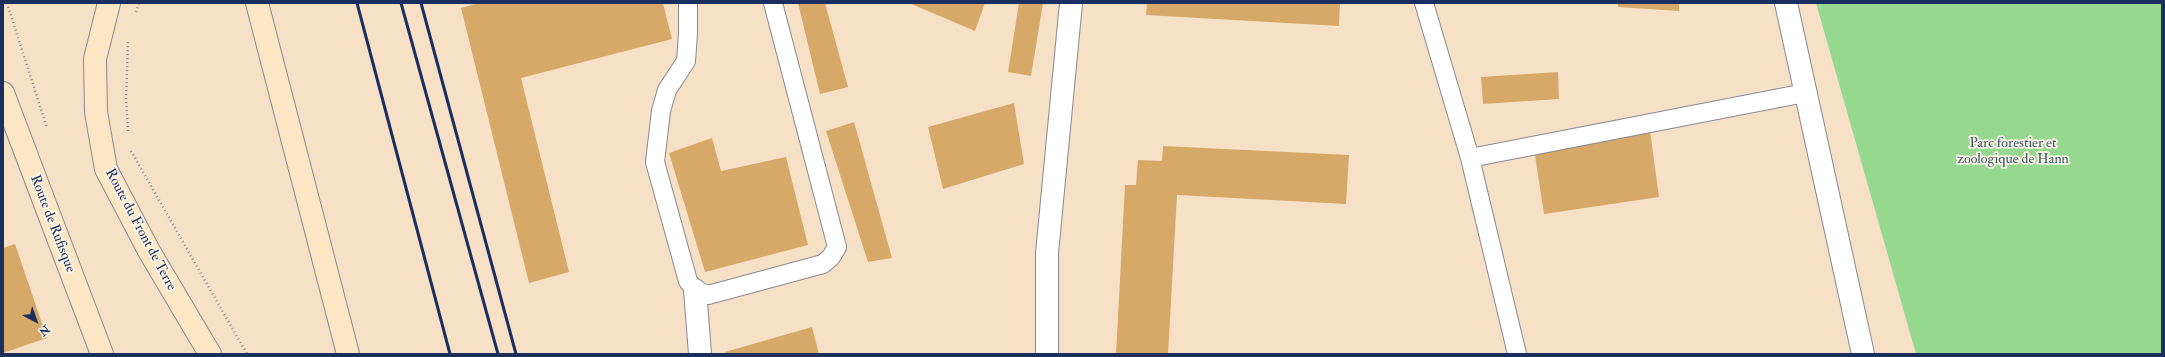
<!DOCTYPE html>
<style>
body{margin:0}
#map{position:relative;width:2165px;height:357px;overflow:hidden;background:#f6e1c7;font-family:"IM FELL Double Pica",serif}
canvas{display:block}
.frame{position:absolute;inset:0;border:4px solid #1b2f5e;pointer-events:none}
.north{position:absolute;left:16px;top:301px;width:40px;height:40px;-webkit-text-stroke:3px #fcf5e5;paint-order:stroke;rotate:139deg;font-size:11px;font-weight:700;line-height:16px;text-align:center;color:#1b2f5e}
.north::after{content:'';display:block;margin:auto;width:14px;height:18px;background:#1b2f5e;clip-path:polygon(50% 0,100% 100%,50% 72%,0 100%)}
</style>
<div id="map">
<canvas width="2165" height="357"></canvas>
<div class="frame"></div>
<div class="north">N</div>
</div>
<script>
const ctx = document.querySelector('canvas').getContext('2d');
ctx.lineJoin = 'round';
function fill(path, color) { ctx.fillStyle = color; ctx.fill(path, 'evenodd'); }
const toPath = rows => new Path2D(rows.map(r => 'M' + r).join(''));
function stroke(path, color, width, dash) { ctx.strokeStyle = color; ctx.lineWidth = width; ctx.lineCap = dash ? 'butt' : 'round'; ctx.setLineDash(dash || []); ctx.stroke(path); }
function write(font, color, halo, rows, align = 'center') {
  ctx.font = font + ' "IM FELL Double Pica",serif'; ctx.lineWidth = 3.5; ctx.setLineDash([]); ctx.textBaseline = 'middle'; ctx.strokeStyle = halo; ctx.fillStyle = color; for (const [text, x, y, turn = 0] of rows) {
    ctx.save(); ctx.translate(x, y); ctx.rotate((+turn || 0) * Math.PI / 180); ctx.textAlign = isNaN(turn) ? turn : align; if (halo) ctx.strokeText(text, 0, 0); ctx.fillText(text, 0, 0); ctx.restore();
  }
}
const green = toPath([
 [1816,3,2162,3,2162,354,1916,354]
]);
const building = toPath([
 [479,3,663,3,672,39,521,78,569,272,529,283,461,8],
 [798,3,825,3,848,87,820,94],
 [909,3,985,3,975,31],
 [1019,3,1043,3,1031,76,1008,72],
 [1147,3,1340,3,1339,26,1146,15],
 [1618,3,1679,3,1679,11,1618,7],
 [1558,72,1559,99,1483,104,1481,77],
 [1014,103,1024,164,943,189,928,127],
 [854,122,892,258,868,262,826,131],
 [1650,131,1659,197,1544,214,1534,149],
 [712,138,721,171,786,157,808,245,705,272,669,153],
 [1163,146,1349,155,1346,204,1177,195,1168,354,1116,354,1125,185,1136,185,1138,160,1162,161],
 [15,244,47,338,3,353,3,248],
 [812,327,819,354,726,354,725,352]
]);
const path = toPath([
 [7,3,47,128],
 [136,12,139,3],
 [128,131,126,99,128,42],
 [131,151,247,354]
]);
const service = toPath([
 [688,3,688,34,686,61,667,90,661,111,655,162,688,281,695,290,708,295,823,264,831,257,837,247,773,3],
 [1424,3,1470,158,1517,354],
 [1470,158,1805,93]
]);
const minor = toPath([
 [1786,3,1863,354],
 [695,290,700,354],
 [1047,354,1047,253,1071,3]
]);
const secondary = toPath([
 [109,3,95,59,96,112,106,169,149,251,210,354],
 [257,3,348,354],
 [3,93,102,354]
]);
const rail = toPath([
 [357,3,450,354],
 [401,3,498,354],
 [421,3,516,354]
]);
const parkNames = [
 ["Parc forestier et",2013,144],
 ["zoologique de Hann",2013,160]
];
const streetNames = [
 ["Route de Rufisque",52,224,69],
 ["Route du Front de Terre",140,230,62]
];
fill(green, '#96d890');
fill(building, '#d7a968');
stroke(service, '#888892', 20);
stroke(minor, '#888892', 24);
stroke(secondary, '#888892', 24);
stroke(path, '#888892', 2.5, [1, 3]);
stroke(service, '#fff', 18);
stroke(minor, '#fff', 22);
stroke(secondary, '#fce6c4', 22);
stroke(rail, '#1b2f5e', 3);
write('14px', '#3a596a', '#fcf5e5', parkNames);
write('14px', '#1b2f5e', '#fcf5e5', streetNames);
</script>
